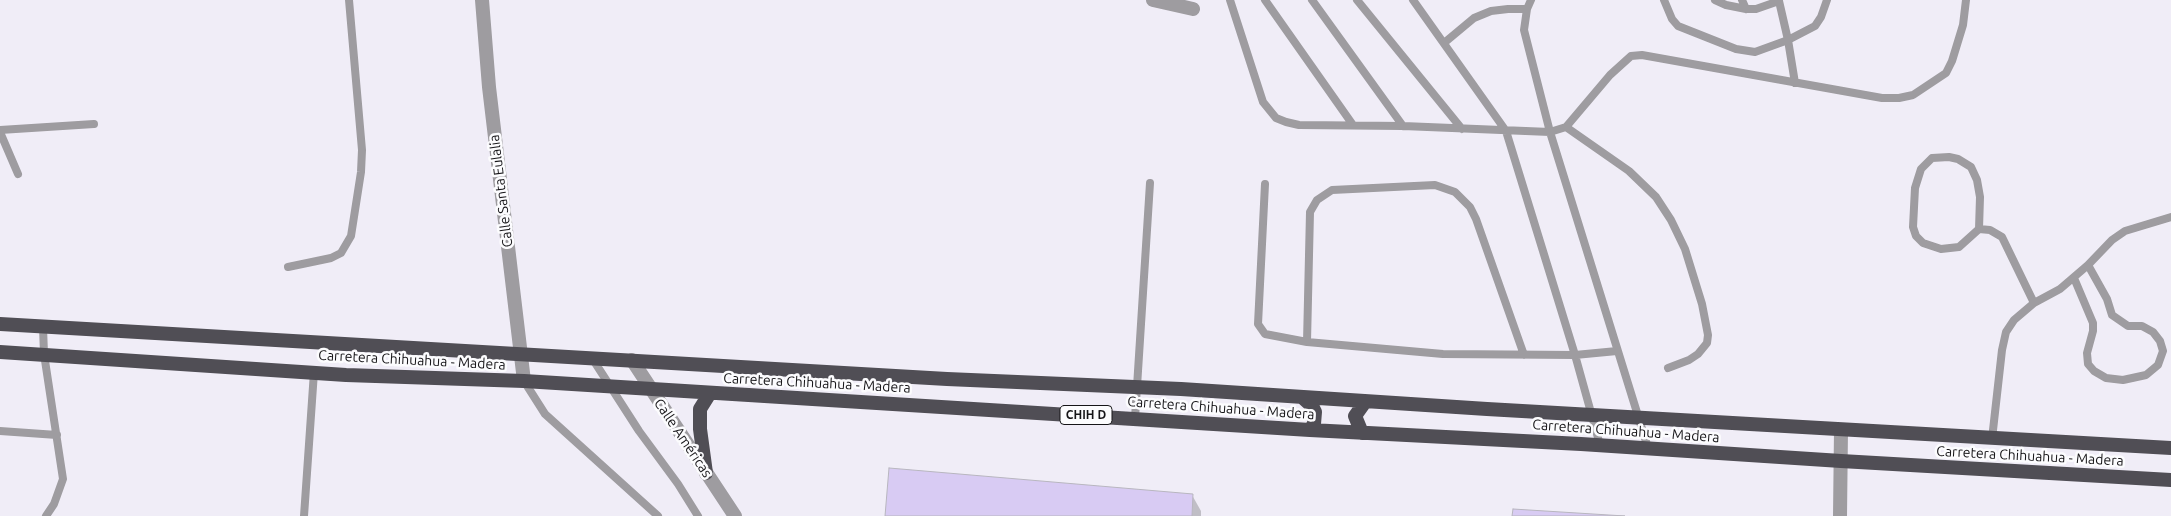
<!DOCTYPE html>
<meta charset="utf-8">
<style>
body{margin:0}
canvas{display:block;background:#f0edf7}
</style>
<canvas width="2171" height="516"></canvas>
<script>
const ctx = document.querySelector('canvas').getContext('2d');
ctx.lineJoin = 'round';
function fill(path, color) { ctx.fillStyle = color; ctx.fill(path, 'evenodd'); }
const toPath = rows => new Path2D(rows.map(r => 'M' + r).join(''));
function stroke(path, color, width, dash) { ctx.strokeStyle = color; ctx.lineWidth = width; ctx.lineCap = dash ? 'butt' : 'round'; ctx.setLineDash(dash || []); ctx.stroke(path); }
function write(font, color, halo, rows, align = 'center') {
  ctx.font = font + ' Ubuntu,sans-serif'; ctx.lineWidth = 5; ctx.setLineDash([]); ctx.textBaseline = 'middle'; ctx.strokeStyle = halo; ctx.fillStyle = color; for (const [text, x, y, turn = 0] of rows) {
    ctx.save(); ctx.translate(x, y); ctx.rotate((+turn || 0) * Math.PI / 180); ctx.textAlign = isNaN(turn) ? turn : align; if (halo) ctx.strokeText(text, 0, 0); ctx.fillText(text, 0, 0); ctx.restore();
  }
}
const shadow = toPath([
 [1192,495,1201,511,1201,516,886,516]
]);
const building = toPath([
 [889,468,1193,494,1192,516,885,516,889,468],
 [1513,509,1625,516,1512,516,1513,509]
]);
const service = toPath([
 [1230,0,1263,102,1276,118,1286,122,1299,125,1403,126,1550,132,1648,448],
 [1265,0,1353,125],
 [1312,0,1403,126],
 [1357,0,1462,129],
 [1413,0,1506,131,1575,355,1600,445],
 [1531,0,1527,9,1524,30,1550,132,1566,127,1610,75,1631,56,1642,55,1882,98,1899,98,1913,95,1946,73,1952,61,1963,25,1966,0],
 [1664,0,1672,19,1678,26,1736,49,1755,52,1788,40,1779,1,1756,9,1746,9,1726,5,1715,0],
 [1742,0,1746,9],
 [1444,43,1474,18,1491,11,1508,9,1527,9],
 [1795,83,1788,40,1815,26,1821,17,1827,0],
 [1566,127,1629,171,1656,197,1671,220,1685,249,1702,304,1708,335,1707,343,1698,354,1689,360,1668,368],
 [0,130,94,124],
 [0,132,18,174],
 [1265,184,1258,324,1265,334,1307,342,1443,354,1575,355,1617,351],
 [1979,229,1959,247,1941,249,1923,243,1916,236,1913,227,1915,188,1921,169,1932,158,1949,157,1958,159,1971,167,1977,180,1980,197,1979,229,1990,230,2002,237,2034,303],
 [288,267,331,258,341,253,351,236,361,172,362,150,349,0],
 [2074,278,2093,323,2093,331,2087,353,2088,364,2094,371,2106,378,2123,380,2146,375,2158,365,2163,351,2160,341,2153,332,2142,326,2128,326,2112,315,2107,299,2088,265],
 [43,327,44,354,63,479,54,504,46,516],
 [1307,342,1310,212,1317,200,1332,190,1435,185,1455,192,1470,207,1476,219,1524,355],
 [592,358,639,431,678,484,698,516],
 [524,381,545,414,658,516],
 [1135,418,1150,183],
 [0,431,57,435],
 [1992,439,2002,350,2006,332,2014,320,2034,303,2060,289,2088,265,2112,240,2125,231,2171,217],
 [304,516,314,372]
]);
const minor = toPath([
 [1153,0,1193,9],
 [632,360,735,516],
 [1840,516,1841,430]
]);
const tertiary = toPath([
 [482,0,489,87,524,381]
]);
const trunk = toPath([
 [0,324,947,379,1181,389,1487,409,2171,448],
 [0,352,346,375,524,381,1310,430,1581,444,1841,461,2171,480],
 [1302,397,1312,406,1315,412,1314,424,1310,430],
 [1362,433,1355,416,1365,402],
 [706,473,700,429,700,409,710,393]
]);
const shields = [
 [1086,415,52]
];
const shieldNames = [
 ["CHIH D",1086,415]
];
const streetNames = [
 ["Calle Santa Eulalia",501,191,-97],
 ["Carretera Chihuahua - Madera",412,360,3],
 ["Carretera Chihuahua - Madera",817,383,3],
 ["Carretera Chihuahua - Madera",1221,408,4],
 ["Carretera Chihuahua - Madera",1626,431,4],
 ["Calle Américas",683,438,56],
 ["Carretera Chihuahua - Madera",2030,456,3]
];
fill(shadow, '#0003');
fill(building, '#d8cbf3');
stroke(building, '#b8b6bf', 1);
stroke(service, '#9e9ca0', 8);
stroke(minor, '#9e9ca0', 14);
stroke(tertiary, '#9e9ca0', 14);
stroke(trunk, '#504e55', 14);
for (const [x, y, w] of shields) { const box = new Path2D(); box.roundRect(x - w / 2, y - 9.5, w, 19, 4); ctx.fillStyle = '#fcfcfe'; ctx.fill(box); stroke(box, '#161518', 1); }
write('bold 12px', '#161518', null, shieldNames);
write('14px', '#161518', '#fcfcfe', streetNames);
</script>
